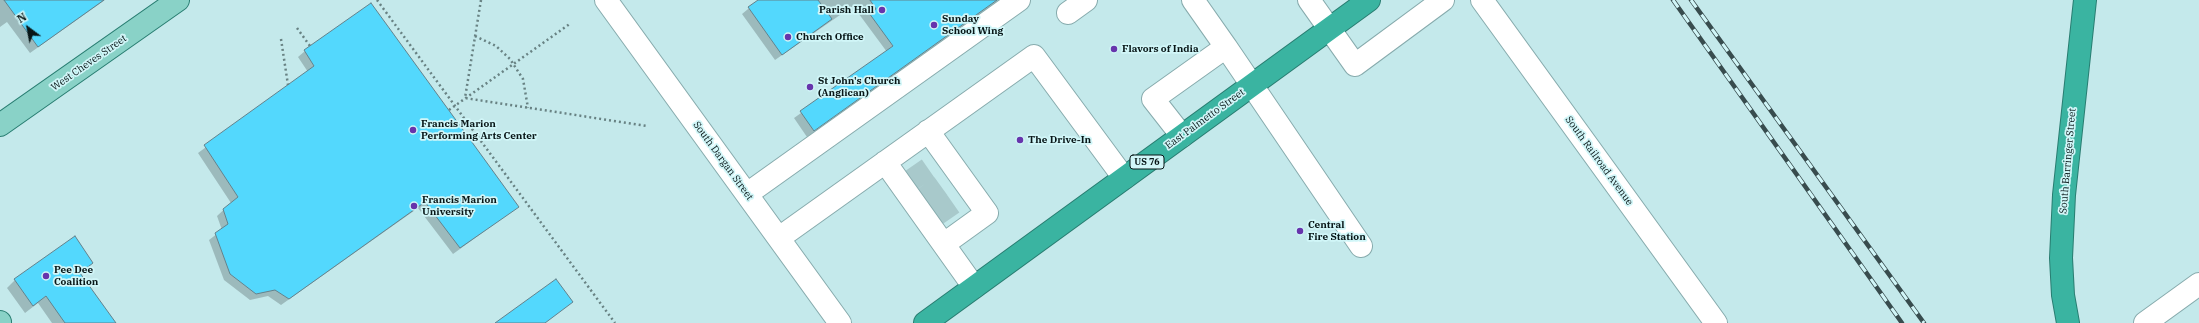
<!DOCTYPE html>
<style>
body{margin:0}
#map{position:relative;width:2199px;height:323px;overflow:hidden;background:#c4e9eb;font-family:"IBM Plex Serif",serif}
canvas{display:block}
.north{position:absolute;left:8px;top:8px;width:40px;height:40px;-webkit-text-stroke:3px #d1f6f8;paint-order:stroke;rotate:328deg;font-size:11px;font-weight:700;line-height:16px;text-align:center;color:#081617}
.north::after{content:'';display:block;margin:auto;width:14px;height:18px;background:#081617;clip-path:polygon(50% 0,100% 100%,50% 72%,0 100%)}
</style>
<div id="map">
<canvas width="2199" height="323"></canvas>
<div class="north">N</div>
</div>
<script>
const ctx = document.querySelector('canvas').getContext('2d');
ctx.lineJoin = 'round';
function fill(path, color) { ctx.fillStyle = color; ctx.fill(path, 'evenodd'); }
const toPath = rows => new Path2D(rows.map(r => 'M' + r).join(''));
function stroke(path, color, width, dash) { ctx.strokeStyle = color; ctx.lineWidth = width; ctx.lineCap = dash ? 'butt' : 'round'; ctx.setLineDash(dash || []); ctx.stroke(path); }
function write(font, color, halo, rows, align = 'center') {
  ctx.font = font + ' "IBM Plex Serif",serif'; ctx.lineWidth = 3.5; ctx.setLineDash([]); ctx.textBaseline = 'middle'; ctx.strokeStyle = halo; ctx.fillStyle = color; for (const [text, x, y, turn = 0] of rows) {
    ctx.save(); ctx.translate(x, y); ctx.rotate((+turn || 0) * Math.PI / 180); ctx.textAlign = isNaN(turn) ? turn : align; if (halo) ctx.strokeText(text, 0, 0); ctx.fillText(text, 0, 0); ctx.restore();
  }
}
const shadow = toPath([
 [0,0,105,0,30,53,7,22,0,27],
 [759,0,999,0,807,137,794,118,887,52,853,6,775,60,742,14],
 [305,51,518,207,453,254,418,208,281,305,268,296,250,300,224,280,209,240,222,230,217,216,231,203,198,153,308,72,298,57],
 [74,238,92,263,79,274,114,323,52,323,38,303,25,313,7,288,15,280]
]);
const building = toPath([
 [4,0,104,0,38,47,4,0],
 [758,0,818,0,832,19,782,55,748,7,758,0],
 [870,0,997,0,814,131,800,111,893,46,869,13,876,9,870,0],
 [371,3,519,207,460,248,425,202,289,299,275,290,256,294,230,274,215,233,228,224,223,209,238,197,204,145,314,66,304,50,371,3],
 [75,236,93,263,80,273,116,323,65,323,46,296,33,306,14,279,75,236],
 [556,279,573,302,545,323,495,323,556,279]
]);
const minorTunnel = toPath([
 [910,181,936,163],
 [923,199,948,181],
 [935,216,961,198]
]);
const path = toPath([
 [377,0,615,323],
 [481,0,465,98,647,126],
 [297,28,310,46],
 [475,36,496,46,510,59,523,79,528,108],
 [281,39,288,85],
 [449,110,571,23]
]);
const minor = toPath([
 [606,0,840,323],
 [1193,0,1226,47],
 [1309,0,1355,65,1443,0],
 [1482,0,1716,323],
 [1068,13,1086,0],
 [928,131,987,213,944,244],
 [1182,136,1153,99,1226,47,1361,246],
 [885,162,974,287],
 [747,194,1019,0],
 [779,238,1034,56,1124,178],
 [2145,323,2199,284]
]);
const major = toPath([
 [0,125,178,0],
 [0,322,0,323]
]);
const highway = toPath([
 [925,323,1369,0],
 [2068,323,2063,295,2061,258,2064,195,2085,0]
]);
const rail = toPath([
 [1673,0,1902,323],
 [1691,0,1924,323]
]);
const markers = [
 [882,10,4,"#6734ac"],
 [934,25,4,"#6734ac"],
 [788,37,4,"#6734ac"],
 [1114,49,4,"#6734ac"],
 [810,87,4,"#6734ac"],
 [413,130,4,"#6734ac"],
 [1020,140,4,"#6734ac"],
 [414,206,4,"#6734ac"],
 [1300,231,4,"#6734ac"],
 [46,276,4,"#6734ac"]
];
const shields = [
 [1147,162,34]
];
const shieldNames = [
 ["US 76",1147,162]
];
const poiNames = [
 ["Parish Hall",874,10,"right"],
 ["Sunday",942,19],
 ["School Wing",942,31],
 ["Church Office",796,37],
 ["Flavors of India",1122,49],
 ["St John's Church",818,81],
 ["(Anglican)",818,93],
 ["Francis Marion",421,124],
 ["Performing Arts Center",421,136],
 ["The Drive-In",1028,140],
 ["Francis Marion",422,200],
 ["University",422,212],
 ["Central",1308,225],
 ["Fire Station",1308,237],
 ["Pee Dee",54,270],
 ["Coalition",54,282]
];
const streetNames = [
 ["West Cheves Street",89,63,-35],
 ["East Palmetto Street",1205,119,-36],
 ["South Dargan Street",723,161,54],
 ["South Railroad Avenue",1599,161,54],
 ["South Barringer Street",2068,161,-85]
];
fill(shadow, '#0003');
fill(building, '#53d8fd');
stroke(building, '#63828c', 1);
stroke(minorTunnel, '#a8c9cb', 22, [22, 11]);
stroke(minor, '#87abad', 24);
stroke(major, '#287d71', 24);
stroke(highway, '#287d71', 24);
stroke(path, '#688283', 2.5, [2, 3]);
stroke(minor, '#fff', 22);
stroke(major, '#89d2c7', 22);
stroke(highway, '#3ab4a1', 22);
stroke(rail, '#384c4e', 4.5);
stroke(rail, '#d1f6f8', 3, [9]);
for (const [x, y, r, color] of markers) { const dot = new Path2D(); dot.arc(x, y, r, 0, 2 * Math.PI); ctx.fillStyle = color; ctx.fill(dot); stroke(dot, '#d1f6f8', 1.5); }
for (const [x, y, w] of shields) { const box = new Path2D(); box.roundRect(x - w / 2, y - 7, w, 14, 3); ctx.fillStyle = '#d1f6f8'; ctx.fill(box); stroke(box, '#081617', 1); }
write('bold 9px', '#081617', null, shieldNames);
write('bold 10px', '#081617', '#d1f6f8', poiNames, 'left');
write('10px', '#081617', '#d1f6f8', streetNames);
</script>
